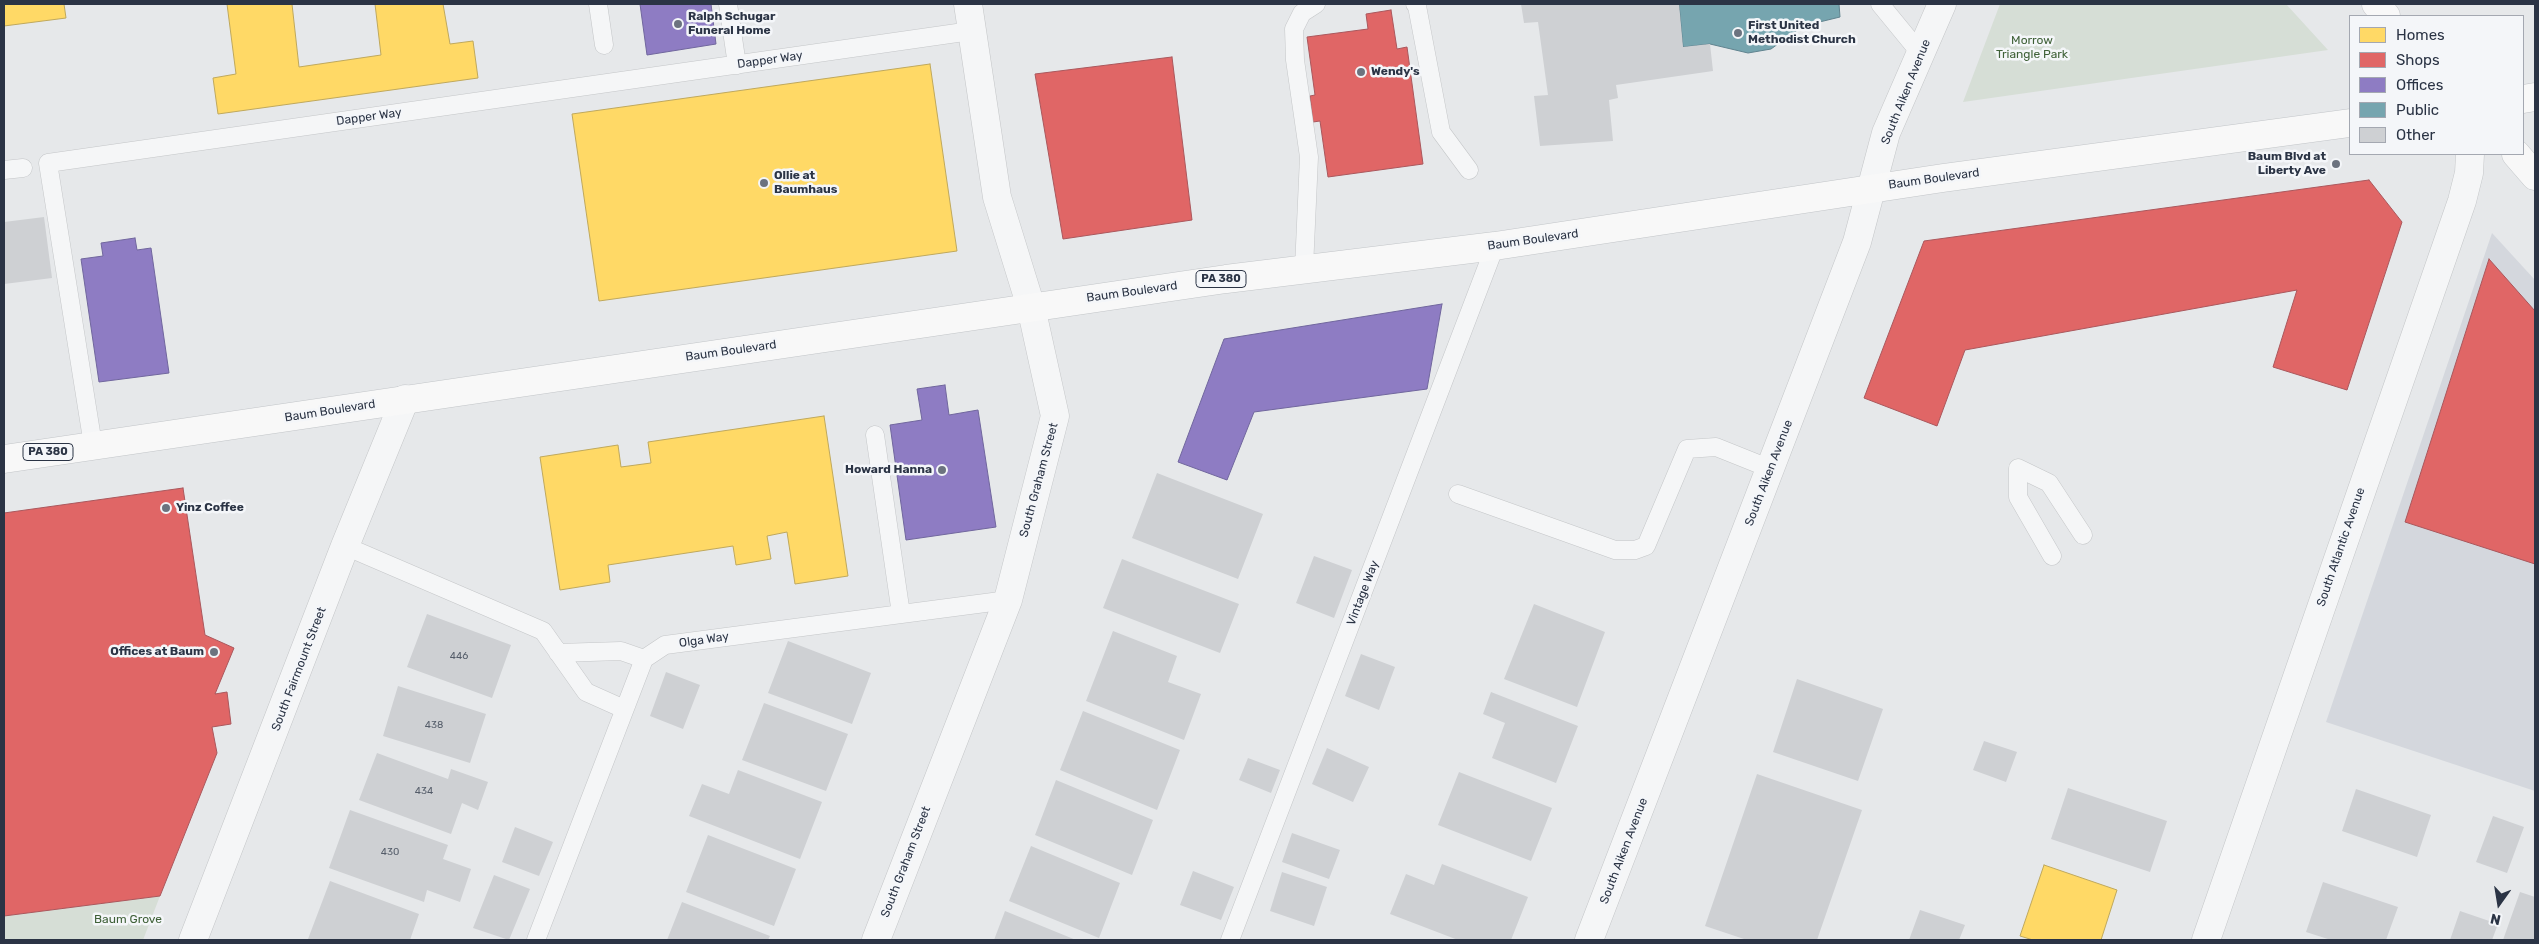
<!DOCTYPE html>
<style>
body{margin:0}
#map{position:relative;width:2539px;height:944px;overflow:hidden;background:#e6e8ea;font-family:Rubik,sans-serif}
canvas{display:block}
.frame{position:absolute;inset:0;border:5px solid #2b3445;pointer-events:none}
.legend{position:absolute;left:2349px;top:15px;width:175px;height:140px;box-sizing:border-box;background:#f4f6f9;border:1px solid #a4a8b1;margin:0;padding:6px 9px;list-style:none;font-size:15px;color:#2b3445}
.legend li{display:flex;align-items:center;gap:10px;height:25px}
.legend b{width:25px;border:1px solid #a4a8b1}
.north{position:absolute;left:2474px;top:879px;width:50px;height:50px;-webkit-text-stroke:4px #f4f6f9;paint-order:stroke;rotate:193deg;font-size:14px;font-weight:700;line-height:20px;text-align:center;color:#2b3445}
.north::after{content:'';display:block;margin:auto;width:18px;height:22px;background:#2b3445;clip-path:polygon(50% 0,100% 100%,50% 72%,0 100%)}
</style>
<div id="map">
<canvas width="2539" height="944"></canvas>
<div class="frame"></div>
<ul class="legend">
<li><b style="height:14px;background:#ffd966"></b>Homes</li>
<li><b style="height:14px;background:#e06666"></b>Shops</li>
<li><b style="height:14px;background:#8e7cc3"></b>Offices</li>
<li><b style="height:14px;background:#76a5af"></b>Public</li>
<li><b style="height:14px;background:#ced0d3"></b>Other</li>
</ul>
<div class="north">N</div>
</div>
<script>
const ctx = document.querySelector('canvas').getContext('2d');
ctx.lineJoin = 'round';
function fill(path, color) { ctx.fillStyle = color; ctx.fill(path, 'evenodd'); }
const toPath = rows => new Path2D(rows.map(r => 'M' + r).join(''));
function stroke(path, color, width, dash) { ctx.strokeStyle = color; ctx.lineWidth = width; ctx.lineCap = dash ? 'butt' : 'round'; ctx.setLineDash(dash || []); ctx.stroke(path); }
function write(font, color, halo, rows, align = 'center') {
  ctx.font = font + ' Rubik,sans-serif'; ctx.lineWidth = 5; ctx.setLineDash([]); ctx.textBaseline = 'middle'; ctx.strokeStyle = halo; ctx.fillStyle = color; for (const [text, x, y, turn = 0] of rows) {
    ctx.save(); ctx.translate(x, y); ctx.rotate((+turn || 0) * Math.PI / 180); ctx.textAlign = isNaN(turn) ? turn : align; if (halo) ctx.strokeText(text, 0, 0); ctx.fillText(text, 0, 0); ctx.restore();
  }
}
const built = toPath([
 [2492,233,2535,280,2535,791,2326,722]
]);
const green = toPath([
 [2000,4,2286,4,2328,50,1963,102],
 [160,896,143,940,4,940,4,916]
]);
const homes = toPath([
 [4,4,64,4,66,18,4,26,4,4],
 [227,4,292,4,299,67,381,55,375,4,443,4,450,44,473,41,478,78,218,114,213,78,236,74,227,4],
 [930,64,957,251,599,301,572,114,930,64],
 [824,416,848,576,795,584,787,532,767,536,771,559,736,565,733,546,608,565,610,582,560,590,540,457,618,445,621,467,651,463,648,442,824,416],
 [2044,865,2117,890,2101,940,2033,940,2020,936,2044,865]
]);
const shops = toPath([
 [1391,10,1397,49,1407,47,1423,164,1328,177,1320,121,1313,122,1310,96,1315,95,1307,37,1368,29,1366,14,1391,10],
 [1172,57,1192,220,1063,239,1035,74,1172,57],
 [2369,180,2402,222,2347,390,2273,367,2297,290,1965,350,1937,426,1864,398,1924,241,2369,180],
 [2489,259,2535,311,2535,564,2405,522,2489,259],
 [183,488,205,635,234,648,215,694,227,692,231,724,212,727,217,753,160,896,4,916,4,513,183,488]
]);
const offices = toPath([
 [640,4,711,4,716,44,647,55,640,4],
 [135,238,137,250,151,248,169,373,99,382,81,259,103,256,101,243,135,238],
 [1442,304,1427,389,1254,412,1227,480,1178,462,1224,339,1442,304],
 [945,385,949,415,978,410,996,527,906,540,890,425,922,420,917,389,945,385]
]);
const public = toPath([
 [1679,4,1839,4,1840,17,1803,26,1771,49,1748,53,1710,44,1683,47,1679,4]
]);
const building = toPath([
 [1521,4,1679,4,1683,47,1710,44,1713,71,1616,85,1618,98,1609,100,1613,141,1540,146,1534,96,1548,95,1538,22,1524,23],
 [44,217,52,278,4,284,4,222],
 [1157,473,1263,514,1238,579,1132,538],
 [1314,556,1352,570,1334,618,1296,603],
 [1122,559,1239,604,1220,653,1103,608],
 [1534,604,1605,632,1577,707,1504,679],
 [427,614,511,645,492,698,407,667],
 [1113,631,1177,656,1168,682,1201,694,1184,740,1086,701],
 [788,641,871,673,852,724,768,693],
 [1361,654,1395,667,1379,710,1345,696],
 [666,672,700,685,683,729,650,716],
 [1797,679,1883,709,1858,781,1773,752],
 [398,686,486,714,470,763,383,736],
 [1491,692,1578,726,1556,783,1492,758,1505,723,1483,714],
 [764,703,848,734,826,791,742,760],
 [1083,711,1180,750,1157,810,1060,770],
 [1984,741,2017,752,2006,782,1973,770],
 [1327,748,1369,767,1353,802,1312,784],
 [377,753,448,779,451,769,488,782,478,810,462,803,451,834,359,800],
 [1248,758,1280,770,1271,793,1239,780],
 [738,770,822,802,800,859,689,816,702,784,729,794],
 [1459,772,1552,808,1531,861,1438,825],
 [1757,774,1862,810,1817,940,1747,940,1705,926],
 [1056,780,1153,820,1132,875,1035,835],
 [2068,788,2167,821,2150,872,2051,839],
 [2356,789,2431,815,2417,857,2342,831],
 [350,810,448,845,443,859,471,869,460,902,427,890,424,902,329,868],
 [2493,816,2524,827,2507,873,2476,862],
 [515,827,553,842,539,876,502,862],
 [1292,833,1340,850,1329,879,1282,862],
 [708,835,796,869,774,926,686,892],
 [1031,846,1120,883,1099,938,1009,901],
 [1442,864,1528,897,1511,940,1458,940,1390,914,1406,874,1434,885],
 [1193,871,1234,887,1221,920,1180,905],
 [1282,872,1327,887,1314,926,1270,911],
 [494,875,530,889,509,940,473,928],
 [330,881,419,914,410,940,308,939],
 [2323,882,2398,907,2386,940,2331,940,2306,932],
 [2520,892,2535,897,2535,940,2503,940],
 [682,902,770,936,768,940,667,940],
 [1920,910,1965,925,1959,940,1909,940],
 [1005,911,1076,940,994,940],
 [2460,911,2498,924,2492,940,2450,940]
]);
const lane = toPath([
 [598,4,604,45],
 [728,4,737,65],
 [1415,4,1417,6,1441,132,1469,170],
 [1880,4,1921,54],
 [4,170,23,168],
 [1304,268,1309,157,1295,60,1294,29,1302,13,1316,4],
 [875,435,901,614],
 [93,445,48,163,971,31],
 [1458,494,1615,550,1635,550,1646,546,1687,449,1716,447,1771,469],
 [345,546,543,631,586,692,624,709],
 [2052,556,2018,497,2018,468,2049,483,2083,535],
 [558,653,621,651,644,659],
 [536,940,644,659,665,645,1008,600],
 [1230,940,1495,246]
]);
const street = toPath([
 [193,940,345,546,405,399],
 [876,940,1008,600,1055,416,1031,307,997,197,968,4],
 [1589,940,1857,242,1886,133,1942,4],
 [2206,940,2462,201,2469,173,2470,154]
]);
const secondary = toPath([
 [2376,4,2386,16]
]);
const primary = toPath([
 [2523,99,2535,97],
 [2516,154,2535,176],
 [4,459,1226,279,1495,246,1943,178,2350,123]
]);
const markers = [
 [678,24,5,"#6c737f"],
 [1738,33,5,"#6c737f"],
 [1361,72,5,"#6c737f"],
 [2336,164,5,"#6c737f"],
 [764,183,5,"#6c737f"],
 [942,470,5,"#6c737f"],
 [166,508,5,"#6c737f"],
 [214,652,5,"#6c737f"]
];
const numberNames = [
 ["446",459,656],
 ["438",434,725],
 ["434",424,791],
 ["430",390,852]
];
const shields = [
 [1221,279,50],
 [48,452,50]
];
const shieldNames = [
 ["PA 380",1221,279],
 ["PA 380",48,452]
];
const poiNames = [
 ["Ralph Schugar",688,17],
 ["Funeral Home",688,31],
 ["First United",1748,26],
 ["Methodist Church",1748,40],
 ["Wendy's",1371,72],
 ["Baum Blvd at",2326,157,"right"],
 ["Liberty Ave",2326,171,"right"],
 ["Ollie at",774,176],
 ["Baumhaus",774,190],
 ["Howard Hanna",932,470,"right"],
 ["Yinz Coffee",176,508],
 ["Offices at Baum",204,652,"right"]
];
const parkNames = [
 ["Morrow",2032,41],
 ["Triangle Park",2032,55],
 ["Baum Grove",128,920]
];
const streetNames = [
 ["Dapper Way",770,60,-8],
 ["South Aiken Avenue",1906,92,-68],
 ["Dapper Way",369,117,-8],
 ["Baum Boulevard",1934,179,-8],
 ["Baum Boulevard",1533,240,-8],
 ["Baum Boulevard",1132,292,-8],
 ["Baum Boulevard",731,351,-8],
 ["Baum Boulevard",330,411,-9],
 ["South Aiken Avenue",1769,473,-69],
 ["South Graham Street",1039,480,-75],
 ["South Atlantic Avenue",2341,547,-71],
 ["Vintage Way",1363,593,-69],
 ["Olga Way",704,640,-8],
 ["South Fairmount Street",299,669,-69],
 ["South Aiken Avenue",1624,851,-69],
 ["South Graham Street",906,862,-69]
];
fill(built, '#d4d7dd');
fill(green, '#d6ded6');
fill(homes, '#ffd966');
stroke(homes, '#bfa85c', 1);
fill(shops, '#e06666');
stroke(shops, '#aa575c', 1);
fill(offices, '#8e7cc3');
stroke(offices, '#70669d', 1);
fill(public, '#76a5af');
stroke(public, '#60838f', 1);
fill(building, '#ced0d3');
stroke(lane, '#c4c6c8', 19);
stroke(street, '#c4c6c8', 29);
stroke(secondary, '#c4c6c8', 29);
stroke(primary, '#c2c5c8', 29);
stroke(lane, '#f5f6f7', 18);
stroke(street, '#f5f6f7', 28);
stroke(secondary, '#f8f8f8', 28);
stroke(primary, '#f8f8f8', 28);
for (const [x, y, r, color] of markers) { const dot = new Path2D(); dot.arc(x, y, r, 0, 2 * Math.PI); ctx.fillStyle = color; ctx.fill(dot); stroke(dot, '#f4f6f9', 2); }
write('10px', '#545c69', null, numberNames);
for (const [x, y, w] of shields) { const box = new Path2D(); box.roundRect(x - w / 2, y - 8.5, w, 17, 4); ctx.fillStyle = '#f4f6f9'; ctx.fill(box); stroke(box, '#2b3445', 1); }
write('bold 11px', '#2b3445', null, shieldNames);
write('bold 12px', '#2b3445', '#f4f6f9', poiNames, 'left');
write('12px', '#3f6138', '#f4f6f9', parkNames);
write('12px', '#2b3445', '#f4f6f9', streetNames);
</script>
